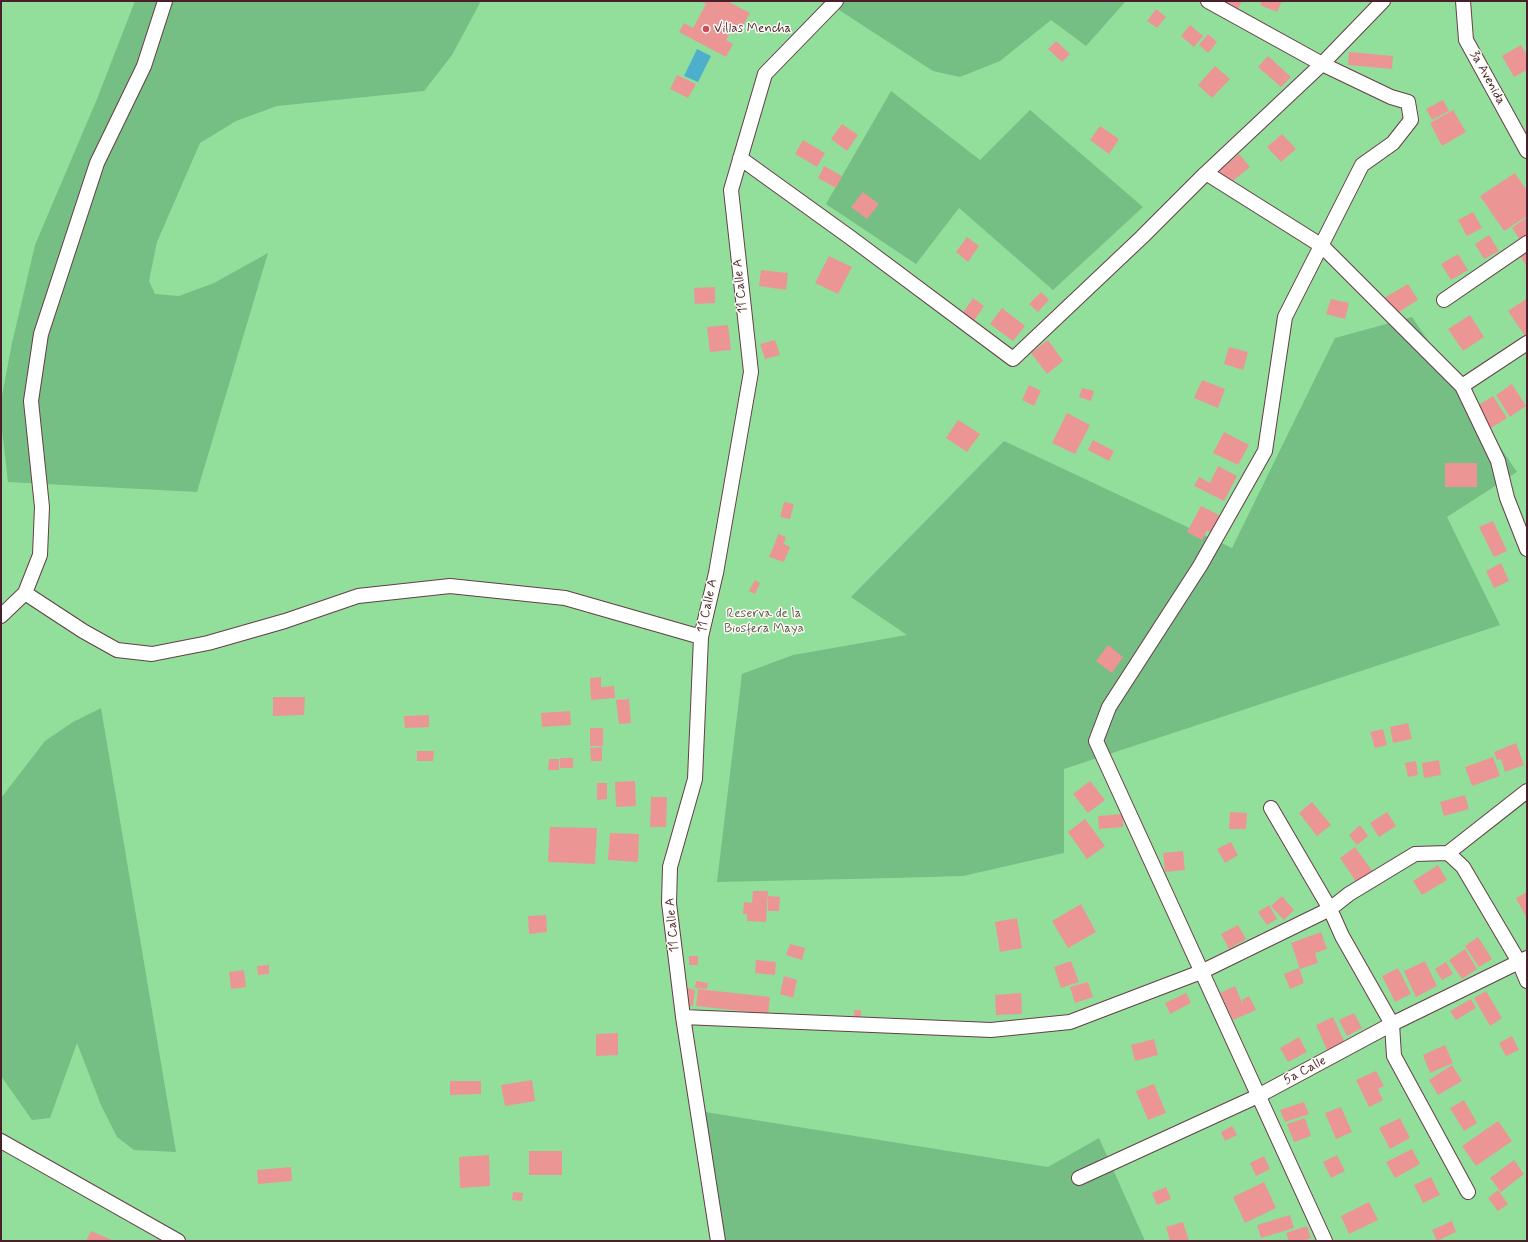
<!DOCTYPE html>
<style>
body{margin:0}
#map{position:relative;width:1528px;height:1242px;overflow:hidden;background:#f8eddc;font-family:Mynerve,sans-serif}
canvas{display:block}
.frame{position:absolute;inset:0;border:2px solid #4a1f2b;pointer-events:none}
</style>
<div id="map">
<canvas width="1528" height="1242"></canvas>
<div class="frame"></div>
</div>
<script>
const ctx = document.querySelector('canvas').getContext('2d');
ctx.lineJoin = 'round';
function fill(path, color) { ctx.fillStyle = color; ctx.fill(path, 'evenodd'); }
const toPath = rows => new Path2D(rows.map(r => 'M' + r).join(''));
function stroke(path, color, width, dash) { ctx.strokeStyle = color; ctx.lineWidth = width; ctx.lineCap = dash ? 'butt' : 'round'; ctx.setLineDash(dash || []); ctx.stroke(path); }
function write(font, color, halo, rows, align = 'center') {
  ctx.font = font + ' Mynerve,sans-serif'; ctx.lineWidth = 3; ctx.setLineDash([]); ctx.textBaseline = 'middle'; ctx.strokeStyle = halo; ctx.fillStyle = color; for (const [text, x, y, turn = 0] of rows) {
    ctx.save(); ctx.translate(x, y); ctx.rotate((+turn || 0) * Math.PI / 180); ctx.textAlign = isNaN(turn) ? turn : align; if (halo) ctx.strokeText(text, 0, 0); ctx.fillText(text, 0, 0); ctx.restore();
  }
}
const green = toPath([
 [1,1,1527,1,1527,1241,1,1241]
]);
const forest = toPath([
 [135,1,481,1,452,55,424,91,277,106,236,121,200,143,157,242,149,281,155,294,179,296,214,283,268,253,197,492,8,482,1,422,1,401,12,343,35,245,97,99],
 [844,1,1126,1,1086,46,1051,20,1000,61,960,77,933,71,836,8],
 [891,91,980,160,1030,110,1143,207,1053,290,959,208,916,264,826,204],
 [1412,317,1517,472,1447,517,1500,625,1064,769,1064,853,963,876,893,878,717,882,742,674,793,655,907,635,851,597,1004,441,1232,548,1335,338],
 [101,708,176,1152,134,1150,117,1137,101,1105,77,1043,50,1118,32,1120,1,1076,1,798,45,741,73,722],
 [705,1112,1048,1167,1099,1138,1145,1241,726,1241]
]);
const water = toPath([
 [697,49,711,56,698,82,684,76]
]);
const building = toPath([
 [700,1,727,1,750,13,741,30,734,26,726,40,733,44,726,57,679,32,684,23,693,28,706,4],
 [1220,1,1242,1,1238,9],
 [1262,1,1282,1,1277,12,1260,5],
 [1156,9,1166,17,1157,28,1147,21],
 [1190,25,1203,36,1194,47,1181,36],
 [1208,34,1217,42,1208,53,1199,45],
 [1056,41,1070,54,1062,62,1048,49],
 [1521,45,1527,55,1527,70,1514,77,1502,56],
 [1349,52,1393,56,1392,69,1348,65],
 [1268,56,1291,77,1281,87,1258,67],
 [1215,66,1230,79,1212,98,1198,85],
 [677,75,696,84,688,98,670,89],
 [1443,100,1449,111,1432,120,1426,109],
 [1453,110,1466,132,1442,146,1430,123],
 [842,124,858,135,847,151,831,139],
 [1100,126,1119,139,1109,154,1090,140],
 [1282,134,1296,149,1281,162,1267,147],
 [803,140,825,153,817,167,795,154],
 [1239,154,1250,167,1229,184,1218,172],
 [824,166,842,176,836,188,818,178],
 [1515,173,1527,191,1527,216,1504,231,1480,196],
 [863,192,879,204,867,219,851,207],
 [1473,212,1482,228,1467,236,1458,220],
 [1527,217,1527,236,1520,240,1512,228],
 [1489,235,1499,251,1484,259,1475,244],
 [967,237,979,246,968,262,956,252],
 [1527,249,1527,267,1519,254],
 [1458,254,1468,270,1451,280,1441,264],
 [829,256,852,267,838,294,815,283],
 [761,270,788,273,786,290,759,286],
 [1408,284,1418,300,1394,315,1384,298],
 [715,287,715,303,695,304,694,288],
 [1041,292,1049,300,1038,312,1029,304],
 [973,298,984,306,973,322,962,314],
 [1331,299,1349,303,1345,319,1326,314],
 [1526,299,1527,301,1527,335,1525,336,1508,311],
 [1002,308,1025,326,1013,341,990,324],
 [1470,315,1484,337,1463,351,1448,329],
 [728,325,731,350,710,352,707,327],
 [775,340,780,355,765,359,760,344],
 [1048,340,1063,361,1047,374,1031,353],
 [1229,347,1248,352,1243,370,1224,364],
 [1202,380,1225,389,1218,408,1194,398],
 [1512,384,1526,406,1510,417,1496,395],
 [1029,385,1041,391,1034,406,1022,400],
 [1082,388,1094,391,1091,401,1079,397],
 [1493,396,1507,418,1488,430,1474,408],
 [1067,413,1090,425,1075,454,1052,443],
 [958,420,980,434,967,452,946,438],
 [1224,432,1249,445,1238,465,1213,453],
 [1093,440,1114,451,1109,461,1088,450],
 [1445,463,1477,463,1477,487,1445,487],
 [1218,466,1237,476,1224,501,1194,486,1199,477,1210,483],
 [784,502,794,504,790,519,780,517],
 [1201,506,1221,516,1212,533,1207,530,1202,540,1187,532],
 [1493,521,1507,551,1494,557,1479,527],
 [778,534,786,537,783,546,775,543],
 [775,543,783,546,784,544,790,547,784,562,769,557],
 [1501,563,1509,581,1494,588,1486,571],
 [755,580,760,583,755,594,749,591],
 [1108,645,1123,657,1112,673,1096,661],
 [601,677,601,687,614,686,615,698,591,700,590,678],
 [273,697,305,697,304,715,273,716],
 [629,699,631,723,619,724,616,700],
 [570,711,571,725,542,727,541,713],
 [429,715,429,727,405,728,404,716],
 [1408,723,1412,739,1393,743,1390,727],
 [590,728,603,728,603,746,590,746],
 [1383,729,1387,745,1375,748,1370,732],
 [1516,743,1524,765,1505,772,1501,759,1497,760,1494,752],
 [602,747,602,761,591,761,590,748],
 [417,751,434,751,433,761,417,761],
 [1493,757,1500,776,1472,786,1465,767],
 [560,758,573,758,573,768,560,768],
 [549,759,559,759,559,770,548,770],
 [1439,760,1441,775,1424,778,1422,763],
 [1416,761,1418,775,1408,777,1405,763],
 [635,781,636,806,616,807,615,782],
 [1090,781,1105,800,1088,813,1073,794],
 [597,783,607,783,607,799,597,800],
 [1465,795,1469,809,1444,816,1440,802],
 [651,797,667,797,666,827,650,827],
 [1312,802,1331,825,1317,836,1299,813],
 [1230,812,1247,813,1246,829,1229,829],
 [1387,812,1396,826,1379,837,1370,823],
 [1123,814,1123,827,1099,829,1098,816],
 [1085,819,1105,846,1087,859,1068,832],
 [1360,825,1368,836,1357,845,1349,835],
 [550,827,597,828,595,864,548,862],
 [610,833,639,834,638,862,608,860],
 [1231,842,1238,855,1225,863,1217,849],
 [1355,847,1373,872,1357,883,1340,858],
 [1183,851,1185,870,1165,872,1163,853],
 [1438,865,1447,880,1422,895,1413,881],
 [753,891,768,891,766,922,747,921,747,914,743,914,744,902,752,903],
 [1527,892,1527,919,1516,898],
 [768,896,780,897,779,911,768,911],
 [1282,896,1294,910,1284,920,1271,906],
 [1081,904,1096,932,1068,948,1052,921],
 [1269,905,1277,919,1267,925,1258,912],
 [546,915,547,932,529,934,528,916],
 [1017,918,1022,948,1000,952,995,922],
 [1238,925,1246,939,1229,949,1221,934],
 [1321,932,1327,949,1315,953,1318,963,1300,969,1291,943],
 [1478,937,1492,959,1479,967,1465,946],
 [790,944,805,948,802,960,786,955],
 [1465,949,1477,969,1462,979,1449,960],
 [689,956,698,956,698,965,689,965],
 [756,960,776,962,775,975,755,973],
 [1071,961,1079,982,1061,988,1054,967],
 [1425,961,1437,986,1416,997,1404,971],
 [1446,962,1453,974,1442,980,1435,969],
 [269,965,269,974,258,975,257,966],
 [1299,968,1304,983,1290,989,1284,974],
 [1398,968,1411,994,1395,1002,1382,976],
 [244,970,246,987,231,989,229,972],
 [784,976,797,980,793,998,780,994],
 [696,981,708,983,707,989,695,988],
 [1088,982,1093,997,1075,1003,1070,987],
 [1235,986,1243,1005,1242,1000,1249,996,1256,1010,1233,1020,1220,993],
 [687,988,695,990,693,1006,684,1005],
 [698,989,770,997,768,1014,696,1006],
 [1486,991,1502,1018,1490,1026,1474,998],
 [1021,993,1022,1014,996,1015,995,995],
 [1186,993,1191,1003,1170,1014,1165,1003],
 [1471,999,1476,1008,1456,1020,1450,1011],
 [854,1010,861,1010,861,1018,854,1018],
 [1354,1013,1362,1028,1347,1036,1339,1020],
 [1333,1017,1345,1043,1328,1052,1316,1025],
 [618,1033,618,1055,596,1056,596,1034],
 [1512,1036,1519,1050,1506,1056,1499,1043],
 [1299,1037,1307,1052,1288,1062,1280,1048],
 [1154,1039,1158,1055,1135,1061,1131,1045],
 [1445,1045,1453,1063,1430,1073,1423,1055],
 [1452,1065,1462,1081,1438,1095,1429,1080],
 [1376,1071,1384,1086,1378,1089,1383,1100,1369,1107,1356,1080],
 [532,1080,535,1101,505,1106,501,1085],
 [450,1081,481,1081,481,1094,450,1095],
 [1154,1084,1166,1113,1148,1120,1136,1091],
 [1464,1100,1477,1123,1464,1131,1450,1108],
 [1304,1102,1309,1114,1285,1122,1280,1110],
 [1341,1107,1352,1132,1336,1139,1325,1113],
 [1305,1118,1311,1136,1294,1142,1287,1124],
 [1400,1118,1410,1138,1390,1149,1379,1128],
 [1498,1121,1512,1141,1476,1166,1462,1146],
 [1232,1126,1237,1135,1225,1141,1221,1132],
 [1412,1149,1420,1164,1395,1178,1386,1162],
 [529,1151,562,1151,562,1175,529,1175],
 [489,1155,490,1186,460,1188,459,1157],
 [1337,1155,1345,1171,1331,1178,1323,1162],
 [1264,1156,1270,1169,1256,1176,1250,1163],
 [1514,1160,1524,1174,1501,1192,1490,1178],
 [291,1167,292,1181,258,1184,257,1170],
 [1431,1177,1440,1195,1423,1203,1414,1185],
 [1264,1182,1276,1208,1245,1223,1233,1197],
 [1166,1187,1171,1199,1157,1205,1152,1193],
 [1498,1190,1508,1204,1498,1211,1488,1198],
 [513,1192,523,1193,522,1201,512,1200],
 [1369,1202,1378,1220,1349,1234,1341,1216],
 [1290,1215,1294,1228,1261,1238,1257,1225],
 [1452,1221,1456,1232,1437,1241,1432,1230],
 [1183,1222,1189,1241,1170,1241,1166,1227],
 [1307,1226,1311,1238,1301,1241,1289,1241,1286,1233],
 [91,1231,114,1241,86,1241]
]);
const street = toPath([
 [1208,1,1322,64,1391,97,1408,102,1411,120,1393,143,1362,165,1285,317,1265,451,1200,566,1109,707,1096,741,1325,1241],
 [1463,1,1466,40,1527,151],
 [740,158,851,238,1013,359,1142,237,1206,173,1322,64,1383,1],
 [1206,173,1322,246,1462,386,1498,461,1507,498,1527,549],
 [1444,300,1527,243],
 [1462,386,1527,343],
 [25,593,83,631,117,650,152,654,208,643,285,621,358,596,450,586,565,598,701,637],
 [1,616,25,593,40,555,42,507,31,401,41,334,97,163,144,66,165,1],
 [1271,808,1330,909,1342,936,1392,1024,1394,1056,1468,1192],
 [1448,853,1463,867,1519,962,1527,981],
 [683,1017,991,1030,1070,1022,1201,972,1330,909,1349,894,1415,854,1448,853,1527,791],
 [1,1141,178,1241],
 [1079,1178,1258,1096,1392,1024,1527,958],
 [718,1241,683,1017,669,903,670,867,695,779,701,637,716,573,751,372,731,190,765,74,836,1]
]);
const markers = [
 [706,29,4,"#d1495b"]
];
const poiNames = [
 ["Villas Mencha",714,29]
];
const streetNames = [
 ["3a Avenida",1487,78,61],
 ["11 Calle A",741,286,-96],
 ["11 Calle A",708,606,-78],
 ["11 Calle A",673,925,-95],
 ["5a Calle",1305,1071,-28]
];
const parkNames = [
 ["Reserva de la",764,614],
 ["Biosfera Maya",764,629]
];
fill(green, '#92df9c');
fill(forest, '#75be84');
fill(water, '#4eafcd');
fill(building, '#eb9695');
stroke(street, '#643e46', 16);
stroke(street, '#fff', 14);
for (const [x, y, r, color] of markers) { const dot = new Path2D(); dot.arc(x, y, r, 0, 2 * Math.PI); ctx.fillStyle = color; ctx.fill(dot); stroke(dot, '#fdfcf7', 1.5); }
write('13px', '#4a1f2b', '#fdfcf7', poiNames, 'left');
write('13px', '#4a1f2b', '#fdfcf7', streetNames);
write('13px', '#60594d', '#fdfcf7', parkNames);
</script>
